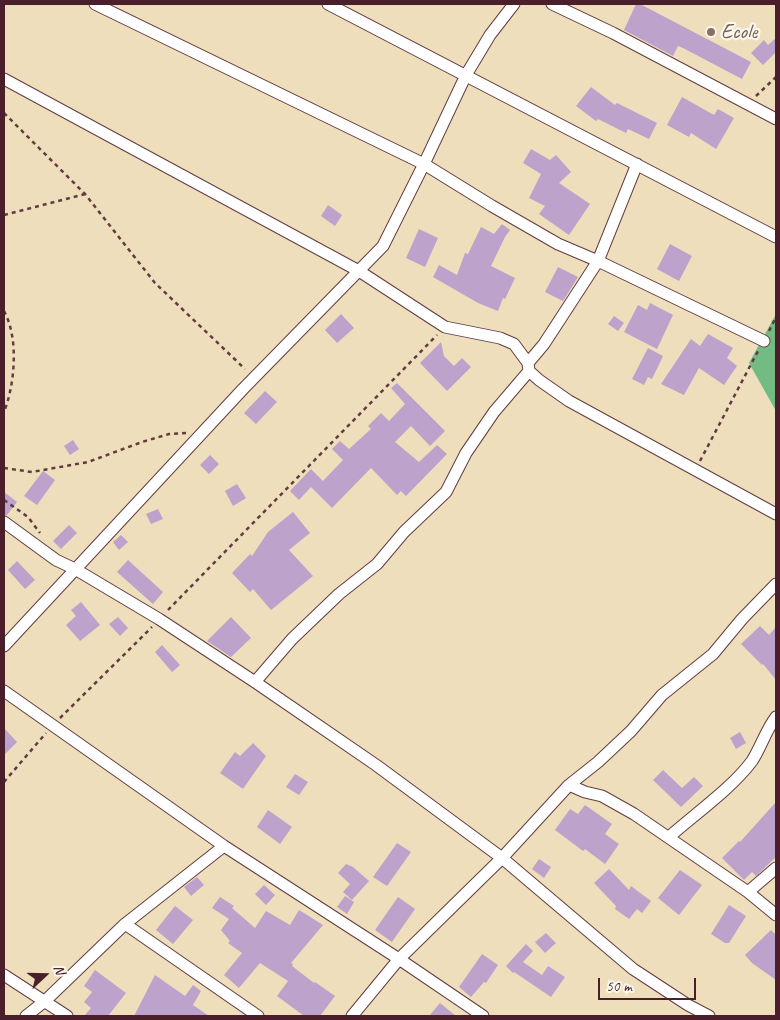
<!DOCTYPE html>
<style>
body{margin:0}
#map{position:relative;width:780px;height:1020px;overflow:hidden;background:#eedebc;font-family:Caveat,sans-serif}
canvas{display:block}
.frame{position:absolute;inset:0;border:5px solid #4a1f2b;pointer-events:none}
.north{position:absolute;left:20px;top:950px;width:50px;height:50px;-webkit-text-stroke:4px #fbf7ec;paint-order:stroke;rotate:69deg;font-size:14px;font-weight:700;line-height:20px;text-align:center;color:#4a1f2b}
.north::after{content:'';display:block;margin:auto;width:18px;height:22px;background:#4a1f2b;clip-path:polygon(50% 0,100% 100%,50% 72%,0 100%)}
.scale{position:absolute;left:598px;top:978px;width:98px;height:22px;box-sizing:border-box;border:2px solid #4a1f2b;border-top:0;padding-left:6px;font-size:15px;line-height:18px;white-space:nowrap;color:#4a1f2b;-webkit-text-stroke:4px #fbf7ec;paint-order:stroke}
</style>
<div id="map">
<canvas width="780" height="1020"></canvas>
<div class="frame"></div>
<div class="north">N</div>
<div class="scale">50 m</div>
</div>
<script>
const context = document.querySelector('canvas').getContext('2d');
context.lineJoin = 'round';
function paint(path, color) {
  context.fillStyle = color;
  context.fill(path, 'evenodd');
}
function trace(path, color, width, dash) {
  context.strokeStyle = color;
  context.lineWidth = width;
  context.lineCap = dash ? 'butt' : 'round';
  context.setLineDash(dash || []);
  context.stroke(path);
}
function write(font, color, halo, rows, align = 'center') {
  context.font = font + ' Caveat,sans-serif';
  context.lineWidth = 4.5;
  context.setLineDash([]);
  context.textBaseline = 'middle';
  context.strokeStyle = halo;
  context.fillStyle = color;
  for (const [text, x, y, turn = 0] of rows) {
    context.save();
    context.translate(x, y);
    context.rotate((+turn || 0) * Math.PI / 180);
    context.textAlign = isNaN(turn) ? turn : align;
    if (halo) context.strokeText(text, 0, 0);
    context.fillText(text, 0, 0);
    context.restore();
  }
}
const forest = new Path2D(`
 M776 314V411L749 363Z`);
const building = new Path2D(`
 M636 4H640L751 62 742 79 683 48 678 46 673 56 624 30Z
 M776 38V52L763 65 751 53 764 40 768 45Z
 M591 87 615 105 617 103 657 123 649 139 628 129 626 133 598 119 596 121 576 106Z
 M682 97 714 115 718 109 734 118 716 149 691 133 689 137 667 125Z
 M531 149 550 160 556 155 571 172 559 183 590 204 569 235 539 214 545 206 529 198 541 174 523 163Z
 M328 205 342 215 335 226 321 216Z
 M502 224 510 230 505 237 491 266 515 278 505 299 503 298 498 311 478 303 433 277 439 265 457 275 465 253 468 254 481 227 494 234Z
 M419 229 438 238 425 267 406 258Z
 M670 244 692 256 679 281 657 269Z
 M558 267 578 277 563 301 545 292Z
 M650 303 673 315 657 349 624 332 638 305 647 310Z
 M341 314 354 328 337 343 325 330Z
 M614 316 624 323 618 331 608 324Z
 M708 334 733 348 727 358 737 366 724 385 699 368 684 395 661 384 691 339 700 346Z
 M441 342 444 356 454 366 462 358 471 367 447 391 420 363Z
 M648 348 663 356 652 379 648 377 644 385 632 379Z
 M397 383 445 431 430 446 411 426 395 442 419 462 437 445 447 454 406 496 401 491 397 495 371 468 332 508 311 487 299 500 290 491 311 469 323 481 343 460 332 449 340 441 349 449 371 429 368 426 381 413 389 421 405 404 391 388Z
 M265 391 277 402 256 424 244 413Z
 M73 440 79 449 70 455 64 446Z
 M210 455 219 464 209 474 200 465Z
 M43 471 55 480 37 505 24 496Z
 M237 484 246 498 233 506 225 491Z
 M4 492 17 502 7 515H4Z
 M158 509 163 519 151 524 146 514Z
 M293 512 310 533 289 550 313 576 271 610 253 589 250 592 232 573 250 554 252 556 268 532Z
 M69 525 77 533 61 549 53 541Z
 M121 535 128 542 119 550 113 542Z
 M128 560 163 592 153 604 117 572Z
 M17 561 35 580 25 589 8 570Z
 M81 602 100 625 80 641 66 625 76 616 71 610Z
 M118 617 128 628 120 636 109 624Z
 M231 617 251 638 231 657 207 641Z
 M760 626 769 635 776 627V680L763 664 762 665 741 644Z
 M162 645 180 665 172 672 155 652Z
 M4 728 17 742 4 755Z
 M740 732 746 743 736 749 730 738Z
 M253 743 266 756 243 789 220 773 235 752 240 756Z
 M663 770 682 788 694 777 703 786 681 807 653 780Z
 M295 774 308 782 299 795 286 787Z
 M776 802V857L756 876 752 872 744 880 722 858 739 841 740 842Z
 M585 805 612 824 605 834 619 844 605 864 585 849 583 851 555 830 570 809 578 814Z
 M268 810 292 827 280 844 257 827Z
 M397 843 411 852 387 886 373 877Z
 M539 859 551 867 544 878 532 869Z
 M346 864 353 867 369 881 352 900 343 892 350 884 338 873Z
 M609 869 629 890 631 886 651 901 642 913 637 909 629 919 615 909 616 906 594 883Z
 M680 870 702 885 679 915 658 898Z
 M197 877 204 885 191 896 184 887Z
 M264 885 275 895 266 905 255 894Z
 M345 896 354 902 347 914 337 907Z
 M220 897 234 906 232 908 255 928 266 911 290 925 299 910 323 925 291 963 293 964 292 966 314 983 315 982 335 996 320 1016H304L277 996 288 981 260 963 239 988 224 975 242 953 228 943 230 941 221 930 229 919 212 908Z
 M398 897 415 909 392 942 375 930Z
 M729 905 746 916 729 943H725L711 934Z
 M175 906 193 920 173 944 156 930Z
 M771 930 776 935V980L752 963 745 955Z
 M546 933 556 943 545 953 535 942Z
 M526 944 533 951 523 962 542 975 548 966 565 977 551 997 514 972 513 973 506 966Z
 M482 954 498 965 486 983 484 982 471 997 459 987Z
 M95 970 126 993 108 1016H84L91 1008 84 1002 92 992 84 986Z
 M155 975 185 996 193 985 201 991 193 1005 209 1016H134Z
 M440 1003 456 1016H429Z`);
const path = new Path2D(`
 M756 96 776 77
 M4 113 85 194 155 283 245 369
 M4 215 85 194
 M4 311C19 338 15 384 4 412
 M769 331 776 317
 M700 461 758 351
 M4 468 32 472 88 462 142 442 169 434 186 433
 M4 500 28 517 40 533
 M168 610 437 335
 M60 718 152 627
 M4 782 46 733`);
const minor = new Path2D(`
 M95 4 424 164 492 206 558 244 598 261 764 341
 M328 4 776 237
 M552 4 613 33 776 119
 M4 79 359 271 445 327 500 338 514 344 528 363 529 371 539 380 569 401 776 514
 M528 363 544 344 598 261 637 164
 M4 522 56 560 75 569 159 619 255 682 376 765 502 858 633 969 688 1005 709 1016
 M4 646 243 389 383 246 424 164 466 75 490 35 514 4
 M255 682 292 639 339 594 377 564 404 532 446 492 466 453 494 412 529 371
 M4 691 224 846 399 959 483 1016
 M569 785 585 792 602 796 634 814 748 892 776 915
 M669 837C695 814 732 788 752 761 761 747 766 730 776 717
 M748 892 776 868
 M125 924 258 1016
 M4 975 67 1016
 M26 1016 45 1001 125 924 224 846
 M352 1016 399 959 502 858 569 785 598 762 631 731 662 695 713 654 742 619 776 584`);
const markers = [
 [711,32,5,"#8d6e63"]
];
const educationNames = [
 ["Ecole",721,32]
];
paint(forest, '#72bc84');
paint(building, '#bda2cb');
trace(minor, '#633c41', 13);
trace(path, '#633c41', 2.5, [4, 4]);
trace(minor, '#fff', 11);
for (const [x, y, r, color] of markers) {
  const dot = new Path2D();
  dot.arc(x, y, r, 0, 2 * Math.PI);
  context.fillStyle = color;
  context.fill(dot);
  trace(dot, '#fbf7ec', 2);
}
write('21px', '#785e54', '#fbf7ec', educationNames, 'left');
</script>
